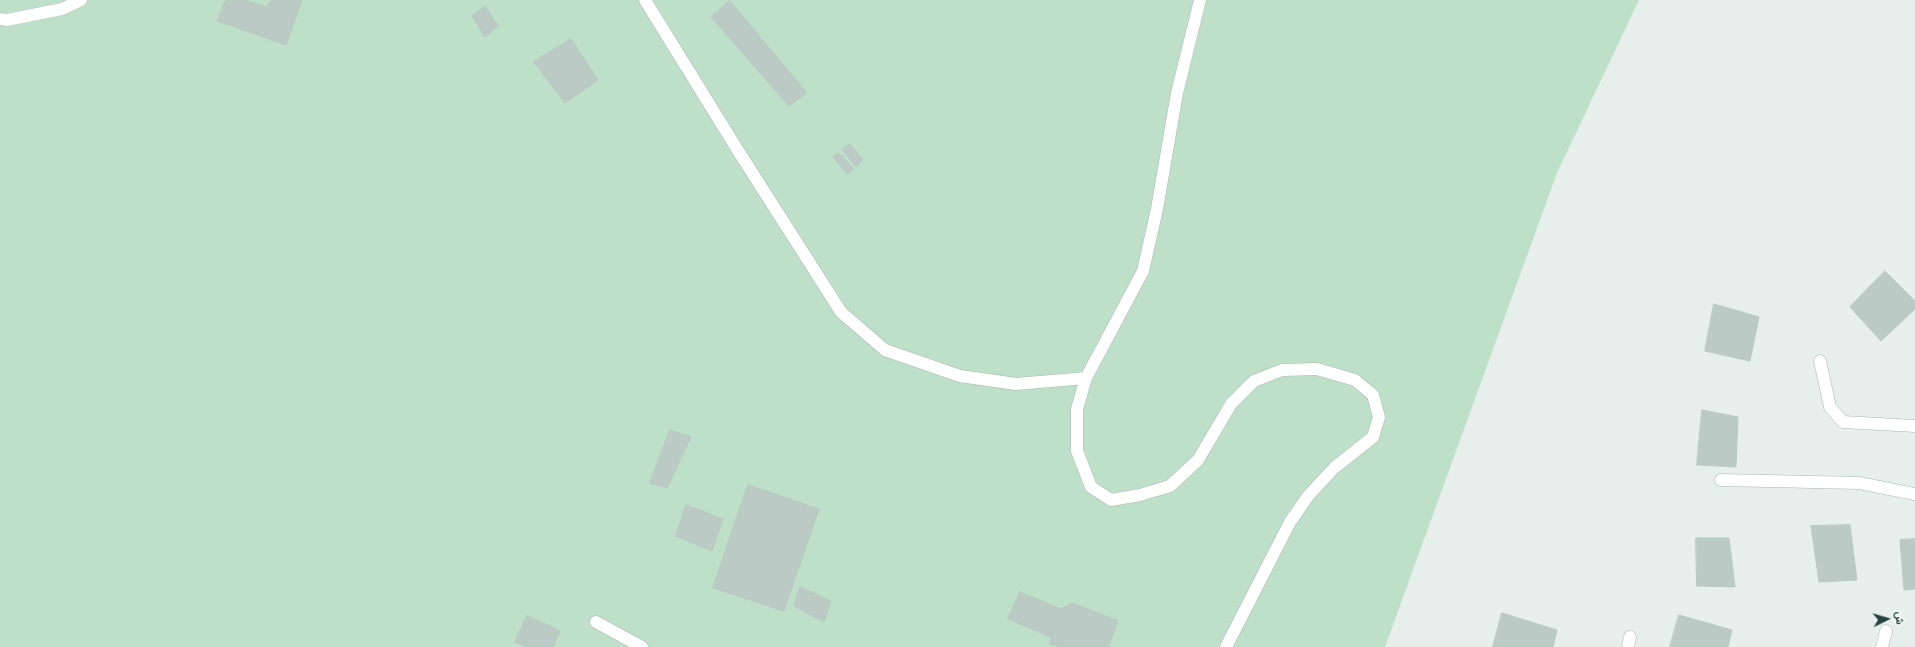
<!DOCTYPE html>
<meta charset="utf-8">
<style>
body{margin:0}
#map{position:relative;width:1915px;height:647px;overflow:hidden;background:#e6efeb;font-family:Overpass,Vazirmatn,sans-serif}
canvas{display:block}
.north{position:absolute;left:1867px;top:599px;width:40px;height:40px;-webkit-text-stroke:3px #f7fbf9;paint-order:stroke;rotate:85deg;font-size:11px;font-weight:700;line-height:16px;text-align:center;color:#24423a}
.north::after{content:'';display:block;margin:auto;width:14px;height:18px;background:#24423a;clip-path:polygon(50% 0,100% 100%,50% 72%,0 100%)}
</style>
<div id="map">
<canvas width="1915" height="647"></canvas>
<div class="north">ش</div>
</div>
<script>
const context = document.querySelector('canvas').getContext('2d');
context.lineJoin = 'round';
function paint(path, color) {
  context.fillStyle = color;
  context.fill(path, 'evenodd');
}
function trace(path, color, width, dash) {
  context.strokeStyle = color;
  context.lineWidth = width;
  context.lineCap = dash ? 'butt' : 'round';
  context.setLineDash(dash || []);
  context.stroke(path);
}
const green = new Path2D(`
 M0 0H1639L1557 173 1385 647H0Z`);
const building = new Path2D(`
 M226 0H245L267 7 271 0H302L286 45 217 21Z
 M730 1 807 93 789 106 711 17Z
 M485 6 498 26 485 37 472 16Z
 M571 39 598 80 565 103 534 62Z
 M850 144 863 160 856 167 842 149Z
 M839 153 854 169 847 174 833 157Z
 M1885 271 1915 301V309L1881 341 1850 307Z
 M1714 304 1759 317 1750 361 1705 351Z
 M1702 410 1738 417 1736 467 1697 465Z
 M670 430 691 437 667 488 650 483Z
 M748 485 819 509 784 611 713 588Z
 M686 505 723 519 712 551 676 536Z
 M1850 525 1857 580 1819 582 1811 526Z
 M1696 538H1729L1735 587 1697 586Z
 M1915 539V589L1904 590 1900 540Z
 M800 587 831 601 824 622 794 606Z
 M1020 592 1061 609 1073 603 1118 621 1108 647H1059L1050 644 1051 637 1008 619Z
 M1502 613 1557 630 1553 647H1493Z
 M1679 615 1732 630 1728 647H1670Z
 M527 616 560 631 553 647H526L515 642Z`);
const minor = new Path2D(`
 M645 0 737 149 841 312 885 350 960 376 1016 384 1086 378
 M1200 0 1177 93 1157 209 1143 271 1086 378 1077 409V451L1091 487 1111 500 1140 495 1170 486 1198 460 1231 404 1254 381 1282 370 1317 369 1355 380 1373 395 1379 417 1373 437 1334 468 1308 496 1290 522 1226 647
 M0 19 7 20 62 9 81 0
 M1820 361 1830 407 1843 422 1915 426
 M1721 480 1859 483 1915 494
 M596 622 642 647
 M1628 647 1630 637
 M1882 647 1886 631`);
paint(green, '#bfe0c8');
paint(building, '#bbcac4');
trace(building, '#b8c9c2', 1);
trace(minor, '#a8b8b2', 13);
trace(minor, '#fff', 12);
</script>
